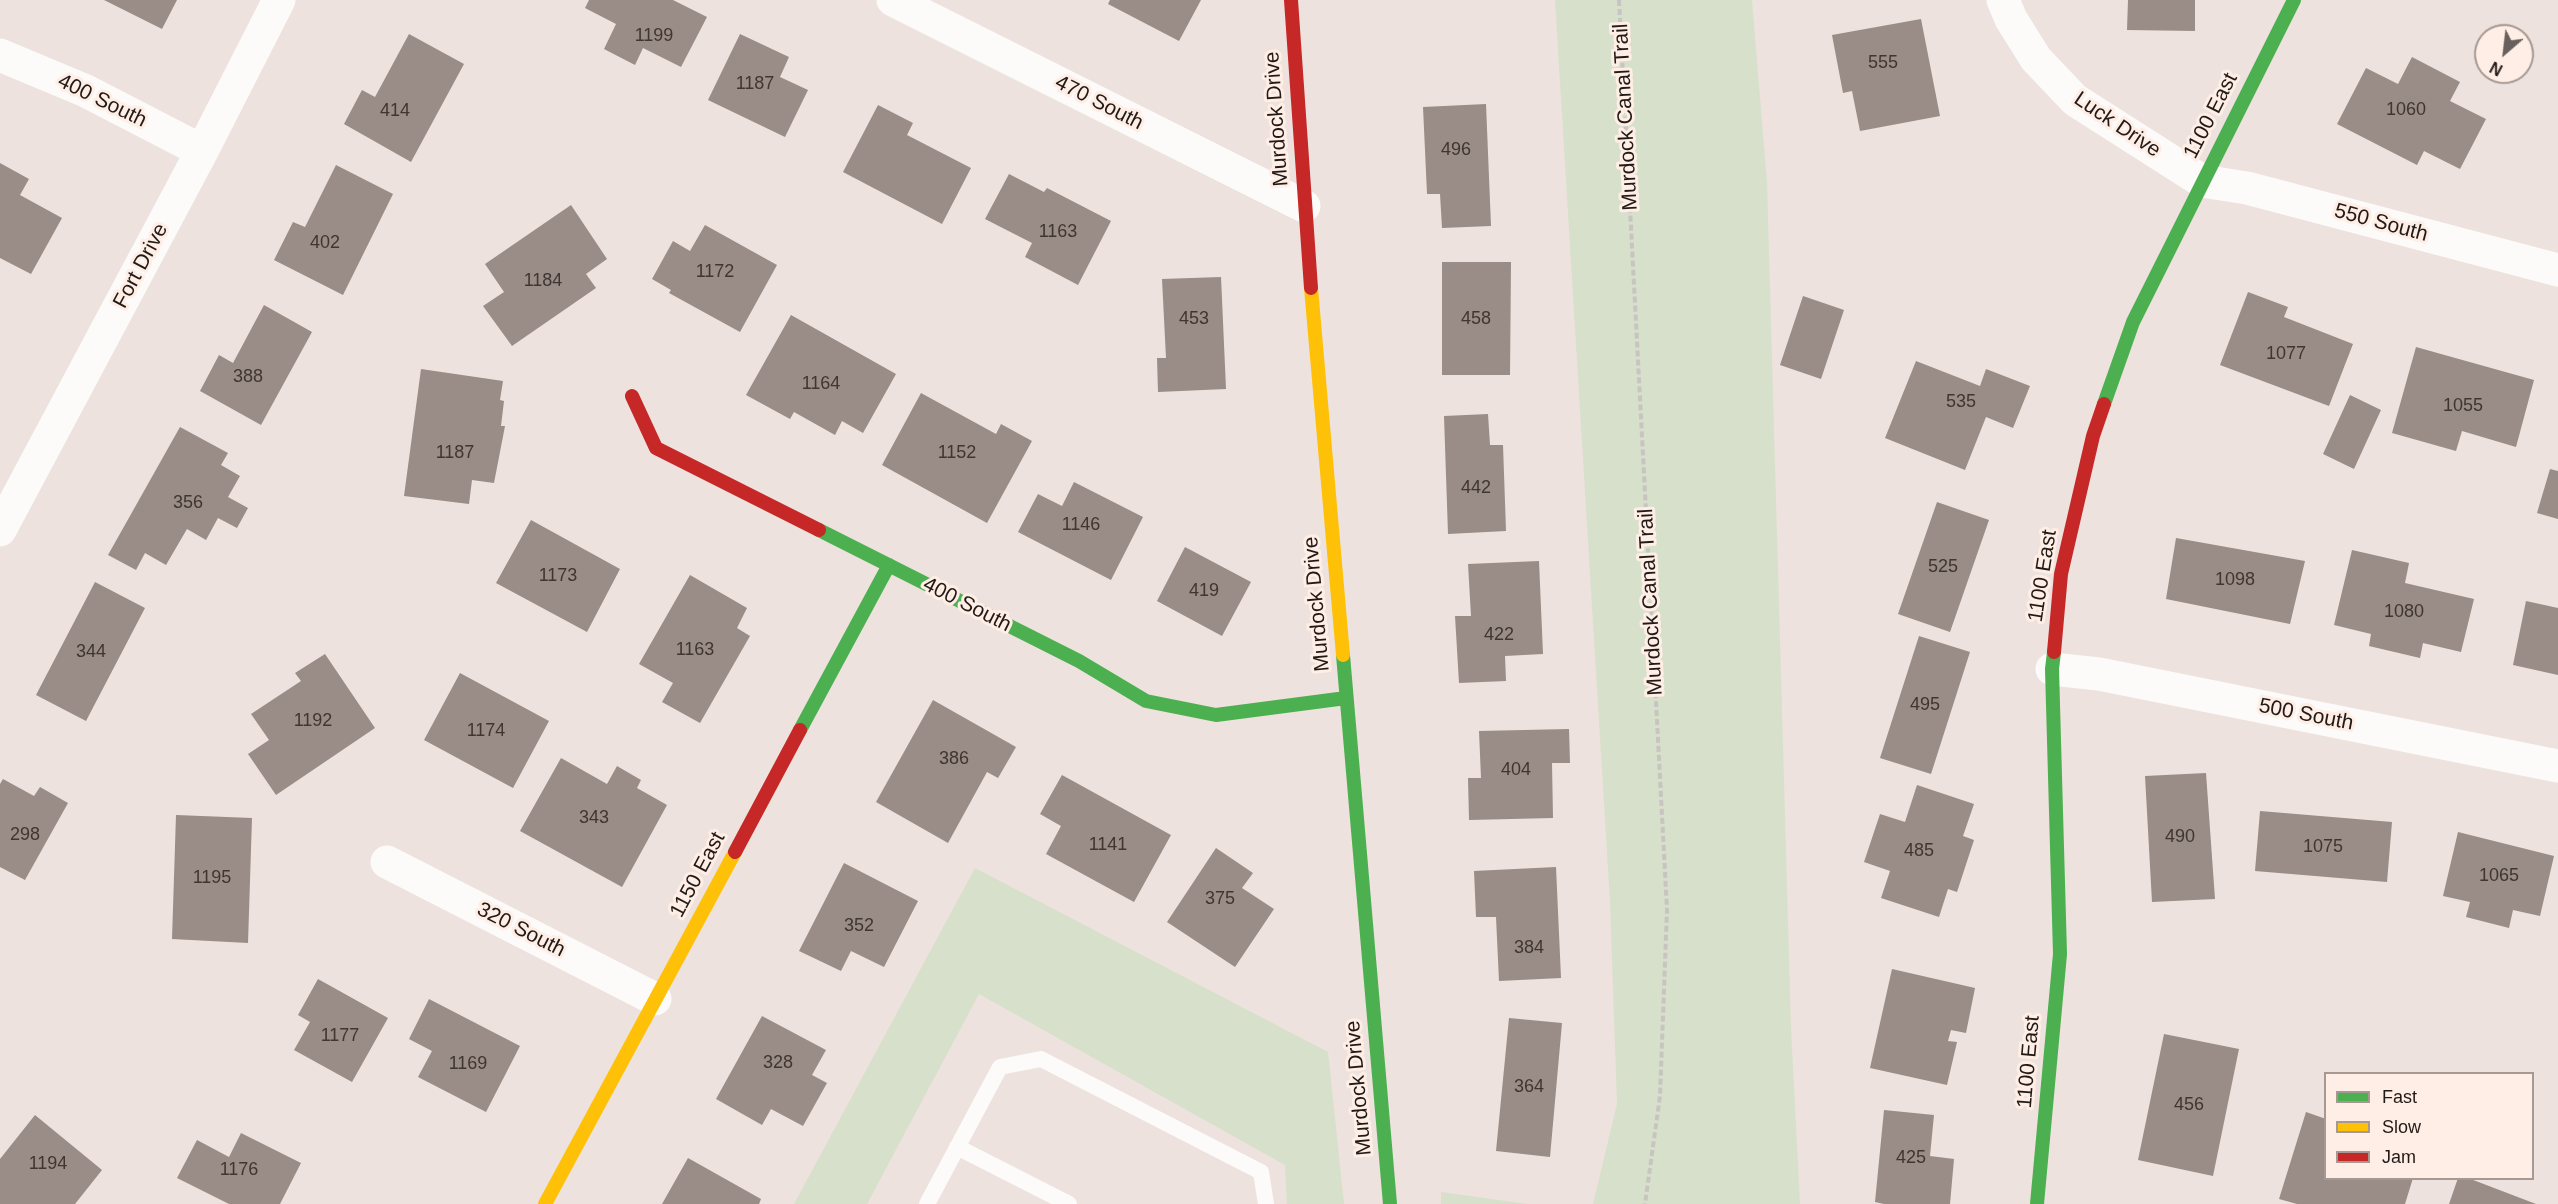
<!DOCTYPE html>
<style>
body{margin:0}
#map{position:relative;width:2558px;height:1204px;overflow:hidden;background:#ede2dd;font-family:Arial,sans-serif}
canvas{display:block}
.legend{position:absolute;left:2324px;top:1072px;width:210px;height:108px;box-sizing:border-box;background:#ffeee6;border:2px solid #a69993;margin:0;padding:8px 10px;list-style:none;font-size:18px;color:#211a16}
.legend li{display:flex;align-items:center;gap:12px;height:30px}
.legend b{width:30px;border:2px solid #a69993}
.north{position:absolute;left:2474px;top:24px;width:60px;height:60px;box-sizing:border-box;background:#ffeee6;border:2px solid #a69993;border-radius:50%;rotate:208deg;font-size:16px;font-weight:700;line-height:24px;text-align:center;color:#211a16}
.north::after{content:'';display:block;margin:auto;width:21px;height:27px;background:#68605c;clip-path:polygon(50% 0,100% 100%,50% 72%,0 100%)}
</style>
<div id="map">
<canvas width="2558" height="1204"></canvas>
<ul class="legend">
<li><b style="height:8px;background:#4caf50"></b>Fast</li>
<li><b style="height:8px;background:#ffc107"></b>Slow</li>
<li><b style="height:8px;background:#c62828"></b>Jam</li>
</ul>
<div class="north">N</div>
</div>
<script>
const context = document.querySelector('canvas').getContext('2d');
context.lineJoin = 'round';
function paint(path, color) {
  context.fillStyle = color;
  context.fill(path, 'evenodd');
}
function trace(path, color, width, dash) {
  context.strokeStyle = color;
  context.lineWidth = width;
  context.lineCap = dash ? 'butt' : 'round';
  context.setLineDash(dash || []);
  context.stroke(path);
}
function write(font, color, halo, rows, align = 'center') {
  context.font = font + ' Arial,sans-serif';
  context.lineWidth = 6;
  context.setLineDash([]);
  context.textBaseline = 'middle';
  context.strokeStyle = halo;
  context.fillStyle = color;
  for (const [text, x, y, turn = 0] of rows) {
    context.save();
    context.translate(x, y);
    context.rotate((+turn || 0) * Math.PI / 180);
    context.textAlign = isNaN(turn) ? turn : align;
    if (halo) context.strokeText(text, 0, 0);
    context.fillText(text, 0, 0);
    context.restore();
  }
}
const green = new Path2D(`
 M1555 0H1752L1767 183 1791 1029 1800 1204H1593L1617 1104 1610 901Z
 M975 868 1328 1052 1344 1204H1287L1285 1165 979 994 867 1204H794Z
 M1441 1192 1528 1204H1441Z`);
const building = new Path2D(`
 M104 0H177L162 29Z
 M589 0H673L707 17 681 67 643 48 635 65 604 49 616 24 585 8Z
 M1110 0H1201L1179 41 1108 4Z
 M2128 0H2195V31L2127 30Z
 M1921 19 1940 116 1860 131 1852 91 1843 93 1832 35Z
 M409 34 464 64 411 162 344 124 362 90 375 97Z
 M740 34 789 57 780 77 808 90 785 137 708 100Z
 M2412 57 2460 82 2450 101 2486 119 2460 169 2424 151 2417 165 2337 124 2366 68 2398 84Z
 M1486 104 1491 226 1442 228 1440 194H1427L1423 107Z
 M878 105 913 123 907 135 971 168 942 224 843 172Z
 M0 163 29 179 20 195 62 218 31 274 0 258Z
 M336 165 393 194 343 295 274 260 293 222 305 227Z
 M1009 174 1044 192 1047 188 1111 221 1078 285 1025 257 1032 243 985 219Z
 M571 205 607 259 586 274 596 288 512 346 483 306 504 292 485 264Z
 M705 225 777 265 740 332 669 293 671 290 652 279 673 241 690 251Z
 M1442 262H1511L1510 375H1442Z
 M1221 277 1226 389 1158 392 1157 358H1166L1162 279Z
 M2248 292 2288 307 2284 317 2353 344 2329 406 2220 365Z
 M1803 296 1844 310 1821 379 1780 365Z
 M264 305 312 332 261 425 200 391 219 355 233 363Z
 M791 315 896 374 863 433 842 421 835 435 794 412 790 419 746 395Z
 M2416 347 2534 380 2516 447 2462 431 2456 451 2392 433Z
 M1916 361 1980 386 1986 369 2030 386 2013 428 1986 417 1965 470 1885 438Z
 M421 369 503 381 500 400 504 401 501 426H505L494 483 472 480 469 504 404 496Z
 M921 393 996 434 1001 424 1032 441 987 523 882 465Z
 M2350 395 2381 410 2354 469 2323 454Z
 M1488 414 1490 445H1503L1506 531 1448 534 1444 416Z
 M180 427 228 453 221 465 240 476 228 497 248 508 237 528 218 518 206 540 187 529 166 565 145 553 136 570 108 555Z
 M2550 469 2558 471V519L2537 513Z
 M1074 482 1143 517 1111 580 1018 532 1038 494 1062 506Z
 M1937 502 1989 520 1950 632 1898 614Z
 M531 520 620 569 587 632 496 583Z
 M2176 538 2305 561 2290 624 2166 599Z
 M1185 547 1251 582 1222 636 1157 601Z
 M2352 550 2409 563 2405 583 2474 599 2461 652 2423 643 2420 658 2369 646 2371 634 2334 625Z
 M1539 561 1543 654 1505 656 1506 681 1459 683 1455 616H1471L1468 564Z
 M690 575 747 608 737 628 750 636 700 723 662 702 673 683 639 664Z
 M95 582 145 608 86 721 36 695Z
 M2526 601 2558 608V675L2513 665Z
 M1919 636 1970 652 1931 774 1880 758Z
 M325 654 375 728 276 795 248 754 269 740 251 714 301 681 295 673Z
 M460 673 549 721 513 788 424 740Z
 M933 700 1016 747 998 778 987 772 948 843 876 802Z
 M1569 729 1570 763H1552L1553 818 1469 820 1468 778H1481L1479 731Z
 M561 758 607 784 617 766 641 780 637 788 667 805 622 887 520 831Z
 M2206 773 2215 899 2152 902 2145 776Z
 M1062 775 1171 835 1134 902 1046 854 1061 826 1040 814Z
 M3 779 34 796 40 787 68 803 25 880 0 867V784Z
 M1917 785 1974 804 1963 836 1974 840 1957 892 1948 889 1939 917 1881 898 1890 871 1864 862 1880 814 1905 822Z
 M2260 811 2392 822 2387 882 2255 871Z
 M176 815 252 818 248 943 172 939Z
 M2458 832 2554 856 2540 916 2513 910 2509 928 2466 917 2470 902 2443 896Z
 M1216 848 1253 873 1242 888 1274 909 1235 967 1167 922Z
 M844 863 918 901 884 967 851 951 841 971 799 951Z
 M1556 867 1561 978 1499 981 1496 917H1476L1474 871Z
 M1892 969 1975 988 1966 1033 1951 1030 1948 1041 1957 1042 1947 1085 1870 1068Z
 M318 979 388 1018 352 1082 294 1050 310 1022 298 1015Z
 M429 999 520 1046 486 1112 418 1077 432 1051 409 1039Z
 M762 1016 826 1050 812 1075 827 1083 803 1126 771 1109 762 1125 716 1099Z
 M1509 1018 1562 1023 1550 1157 1496 1151Z
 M2164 1034 2239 1049 2213 1176 2138 1160Z
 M1884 1110 1934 1115 1930 1156 1954 1159 1950 1204H1884L1875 1202Z
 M2306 1112 2326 1119V1178H2413L2405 1204H2297L2279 1199Z
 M35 1115 102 1170 75 1204H0V1159Z
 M241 1133 301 1163 280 1204H229L177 1178 197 1140 229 1157Z
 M688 1158 761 1199 759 1204H662Z
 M2458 1178H2468L2536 1204H2449Z`);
const path = new Path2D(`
 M1619 0 1667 910 1660 1096 1645 1204`);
const lane = new Path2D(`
 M957 1147 1069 1204
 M927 1204 1000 1067 1041 1059 1261 1172 1266 1204`);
const street = new Path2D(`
 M893 0 1304 206
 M2003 0 2011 19 2036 59 2075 100 2202 181 2247 188 2558 270
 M0 55 86 91 202 151
 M0 530 202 151 279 0
 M2052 669 2099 674 2558 766
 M387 862 655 999`);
const fast = new Path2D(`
 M2104 404 2133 322 2294 0
 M819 530 1079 661 1146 701 1216 715 1346 698
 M1343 655 1390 1204
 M800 730 889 565
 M2037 1204 2060 954 2052 669 2054 652`);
const slow = new Path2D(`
 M1311 288 1343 655
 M545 1204 735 852`);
const jam = new Path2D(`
 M1291 0 1311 288
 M632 396 656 448 819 530
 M2054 652 2061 574 2093 436 2104 404
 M735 852 800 730`);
const numberNames = [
 ["1199",654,36],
 ["555",1883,63],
 ["1187",755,84],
 ["1060",2406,110],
 ["414",395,111],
 ["496",1456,150],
 ["1163",1058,232],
 ["402",325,243],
 ["1172",715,272],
 ["1184",543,281],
 ["453",1194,319],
 ["458",1476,319],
 ["1077",2286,354],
 ["388",248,377],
 ["1164",821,384],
 ["535",1961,402],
 ["1055",2463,406],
 ["1187",455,453],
 ["1152",957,453],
 ["442",1476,488],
 ["356",188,503],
 ["1146",1081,525],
 ["525",1943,567],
 ["1173",558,576],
 ["1098",2235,580],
 ["419",1204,591],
 ["1080",2404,612],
 ["422",1499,635],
 ["1163",695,650],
 ["344",91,652],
 ["495",1925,705],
 ["1192",313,721],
 ["1174",486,731],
 ["386",954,759],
 ["404",1516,770],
 ["343",594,818],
 ["298",25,835],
 ["490",2180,837],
 ["1141",1108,845],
 ["1075",2323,847],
 ["485",1919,851],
 ["1065",2499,876],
 ["1195",212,878],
 ["375",1220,899],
 ["352",859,926],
 ["384",1529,948],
 ["1177",340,1036],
 ["328",778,1063],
 ["1169",468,1064],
 ["364",1529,1087],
 ["456",2189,1105],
 ["425",1911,1158],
 ["1194",48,1164],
 ["1176",239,1170]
];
const streetNames = [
 ["400 South",102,101,26],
 ["470 South",1099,103,27],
 ["1100 East",2211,116,-63],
 ["Murdock Canal Trail",1626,117,-93],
 ["Murdock Drive",1277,119,-94],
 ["Luck Drive",2117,125,34],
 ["550 South",2381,223,15],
 ["Fort Drive",141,266,-62],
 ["1100 East",2043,576,-81],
 ["Murdock Canal Trail",1651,602,-93],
 ["Murdock Drive",1317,604,-95],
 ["400 South",967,605,27],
 ["500 South",2306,715,11],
 ["1150 East",698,875,-62],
 ["320 South",521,930,27],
 ["1100 East",2029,1062,-85],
 ["Murdock Drive",1359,1088,-95]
];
paint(green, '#d7e0ca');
paint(building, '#9a8c86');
trace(path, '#c7c4c2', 4, [6, 3]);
trace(lane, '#fcfbfa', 16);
trace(street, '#fcfbfa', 33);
trace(fast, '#4caf50', 14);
trace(slow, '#ffc107', 14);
trace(jam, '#c62828', 14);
write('18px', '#3f3632', null, numberNames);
write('21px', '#211a16', '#ffeee6', streetNames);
</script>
